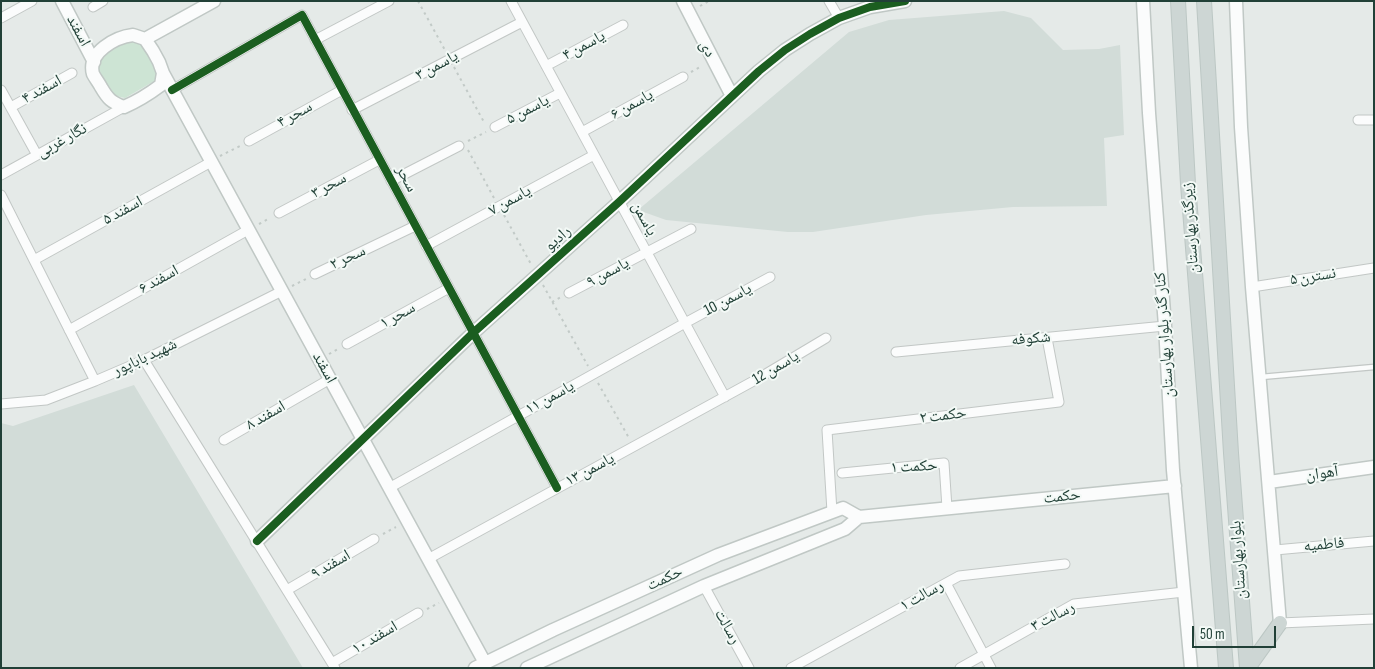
<!DOCTYPE html>
<meta charset="utf-8">
<style>
body{margin:0}
#map{position:relative;width:1375px;height:669px;overflow:hidden;background:#e5eae8;font-family:"Sofia Sans Condensed",sans-serif}
canvas{display:block}
.frame{position:absolute;inset:0;border:2px solid #214037;pointer-events:none}
.scale{position:absolute;left:1192px;top:626px;width:84px;height:22px;box-sizing:border-box;border:2px solid #214037;border-top:0;padding-left:6px;font-size:15px;line-height:18px;white-space:nowrap;color:#214037;-webkit-text-stroke:4px #f3f9f6;paint-order:stroke}
</style>
<div id="map">
<canvas width="1375" height="669"></canvas>
<div class="frame"></div>
<div class="scale">50 m</div>
</div>
<script>
const context = document.querySelector('canvas').getContext('2d');
context.lineJoin = 'round';
function paint(path, color) {
  context.fillStyle = color;
  context.fill(path, 'evenodd');
}
function trace(path, color, width, dash) {
  context.strokeStyle = color;
  context.lineWidth = width;
  context.lineCap = dash ? 'butt' : 'round';
  context.setLineDash(dash || []);
  context.stroke(path);
}
function write(font, color, halo, rows, align = 'center') {
  context.font = font + ' "Sofia Sans Condensed","Noto Naskh Arabic",sans-serif';
  context.lineWidth = 4;
  context.setLineDash([]);
  context.textBaseline = 'middle';
  context.strokeStyle = halo;
  context.fillStyle = color;
  for (const [text, x, y, turn = 0] of rows) {
    context.save();
    context.translate(x, y);
    context.rotate((+turn || 0) * Math.PI / 180);
    context.textAlign = isNaN(turn) ? turn : align;
    if (halo) context.strokeText(text, 0, 0);
    context.fillText(text, 0, 0);
    context.restore();
  }
}
const built = new Path2D(`
 M1004 11 1031 18 1063 50 1099 49 1120 45 1124 135 1104 138 1107 206 1013 207 926 215 813 232H788L666 220 638 210 849 32 889 20Z
 M134 385 303 668H1V423L13 426Z`);
const green = new Path2D(`
 M126 40 140 41 158 68 156 80 125 98 112 95 96 69 99 56Z`);
const path = new Path2D(`
 M418 1 446 52
 M700 6 709 1
 M454 67 485 124
 M691 72 702 66
 M468 141 486 132
 M468 150 494 198
 M220 156 240 146
 M504 215 532 266
 M259 224 270 218
 M543 285 588 366
 M292 286 306 279
 M552 302 561 297
 M329 354 338 349
 M598 383 629 438
 M383 534 396 527
 M427 609 439 603`);
const lane = new Path2D(`
 M1261 377 1374 367`);
const street = new Path2D(`
 M511 1 725 397
 M829 1 839 18
 M93 7 103 1
 M1 18 32 1
 M315 40 389 1
 M546 66 623 25
 M1 90 37 155
 M172 90 302 15 557 488
 M11 107 72 73
 M352 110 522 22
 M1358 120H1374
 M495 127 560 93
 M582 132 683 77
 M249 141 342 90
 M1 175 124 107
 M391 181 459 146
 M1 195 95 381
 M279 213 379 160
 M426 246 594 155
 M34 260 211 162
 M315 274 415 226
 M1252 287 1374 268
 M569 293 691 229
 M69 330 248 230
 M347 344 449 288
 M896 352 1165 326
 M144 360 335 668
 M1 404 46 400 95 381 144 360 282 291
 M224 440 330 379
 M842 473 944 463 947 508
 M389 488 685 323 770 277
 M832 512 827 430 1059 402 1047 338
 M1275 550 1374 541
 M428 559 759 378 826 338
 M946 583 991 668
 M704 586 749 668
 M287 590 374 539
 M1280 623 1374 619
 M332 663 418 613
 M791 668 959 576 1065 564
 M960 668 1074 604 1184 592`);
const secondary = new Path2D(`
 M62 1 94 62
 M683 1 732 96
 M1143 1 1149 113 1165 326 1173 470 1191 668
 M1236 1 1241 127 1252 287 1280 623
 M133 35 145 39 153 51 159 62 163 73 161 85C149 94 138 101 124 107 111 102 108 99 101 87 99 83 95 78 93 74 87 52 116 37 133 35Z
 M145 39 214 1
 M163 73 485 663
 M1269 482 1374 467
 M257 541 473 333 619 202 759 71 785 50 810 34 839 18 870 7 905 1
 M475 668 553 630 718 555 843 508 859 517
 M527 668 704 586 845 529 859 517 1175 486`);
const primary = new Path2D(`
 M1178 1 1188 184 1226 668
 M1204 1 1231 453 1247 668
 M1248 668 1280 623`);
const cycleway = new Path2D(`
 M172 90 302 15 557 488
 M257 541 473 333 619 202 759 71 785 50 810 34 839 18 870 7 905 1`);
const streetNames = [
 ["اسفند",78,31,62],
 ["یاسمن ۴",584,46,-28],
 ["دی",707,49,62],
 ["یاسمن ۳",437,66,-28],
 ["اسفند ۴",42,90,-29],
 ["یاسمن ۶",632,105,-29],
 ["یاسمن ۵",528,110,-27],
 ["سحر ۴",295,115,-29],
 ["نگار غربی",62,141,-29],
 ["سحر",406,179,62],
 ["سحر ۳",329,186,-28],
 ["یاسمن ۷",510,201,-29],
 ["اسفند ۵",123,211,-29],
 ["یاسمن",644,219,61],
 ["زیرگذر بهارستان",1191,228,-94],
 ["رادیو",558,239,-42],
 ["سحر ۲",348,258,-25],
 ["یاسمن ۹",608,273,-28],
 ["نسترن ۵",1313,277,-9],
 ["اسفند ۶",159,280,-29],
 ["یاسمن 10",728,300,-28],
 ["سحر ۱",398,316,-29],
 ["کنار گذر بلوار بهارستان",1165,335,-94],
 ["شکوفه",1031,339,-5],
 ["شهید باباپور",145,358,-25],
 ["اسفند",324,368,61],
 ["یاسمن 12",776,368,-31],
 ["یاسمن ۱۱",550,398,-29],
 ["اسفند ۸",266,416,-30],
 ["حکمت ۲",943,416,-7],
 ["حکمت ۱",914,467,-3],
 ["یاسمن ۱۳",590,470,-28],
 ["آهوان",1322,474,-8],
 ["حکمت",1062,497,-6],
 ["فاطمیه",1324,545,-5],
 ["بلوار بهارستان",1239,560,-94],
 ["اسفند ۹",331,565,-30],
 ["حکمت",665,579,-25],
 ["رسالت ۱",922,596,-29],
 ["رسالت ۳",1053,617,-27],
 ["رسالت",727,627,61],
 ["اسفند ۱۰",375,638,-30]
];
paint(built, '#d2dcd8');
paint(green, '#cde4d4');
trace(lane, '#c2c7c5', 7);
trace(street, '#c2c7c5', 11);
trace(secondary, '#c0c8c5', 15);
trace(primary, '#bcc7c4', 16);
trace(path, '#c2cac7', 2, [2.5, 4]);
trace(lane, '#fbfcfc', 4.5);
trace(street, '#fbfcfc', 9);
trace(secondary, '#fbfcfc', 12);
trace(primary, '#cdd6d4', 14);
trace(cycleway, '#1b5e20', 8);
write('16px', '#214037', '#f3f9f6', streetNames);
</script>
